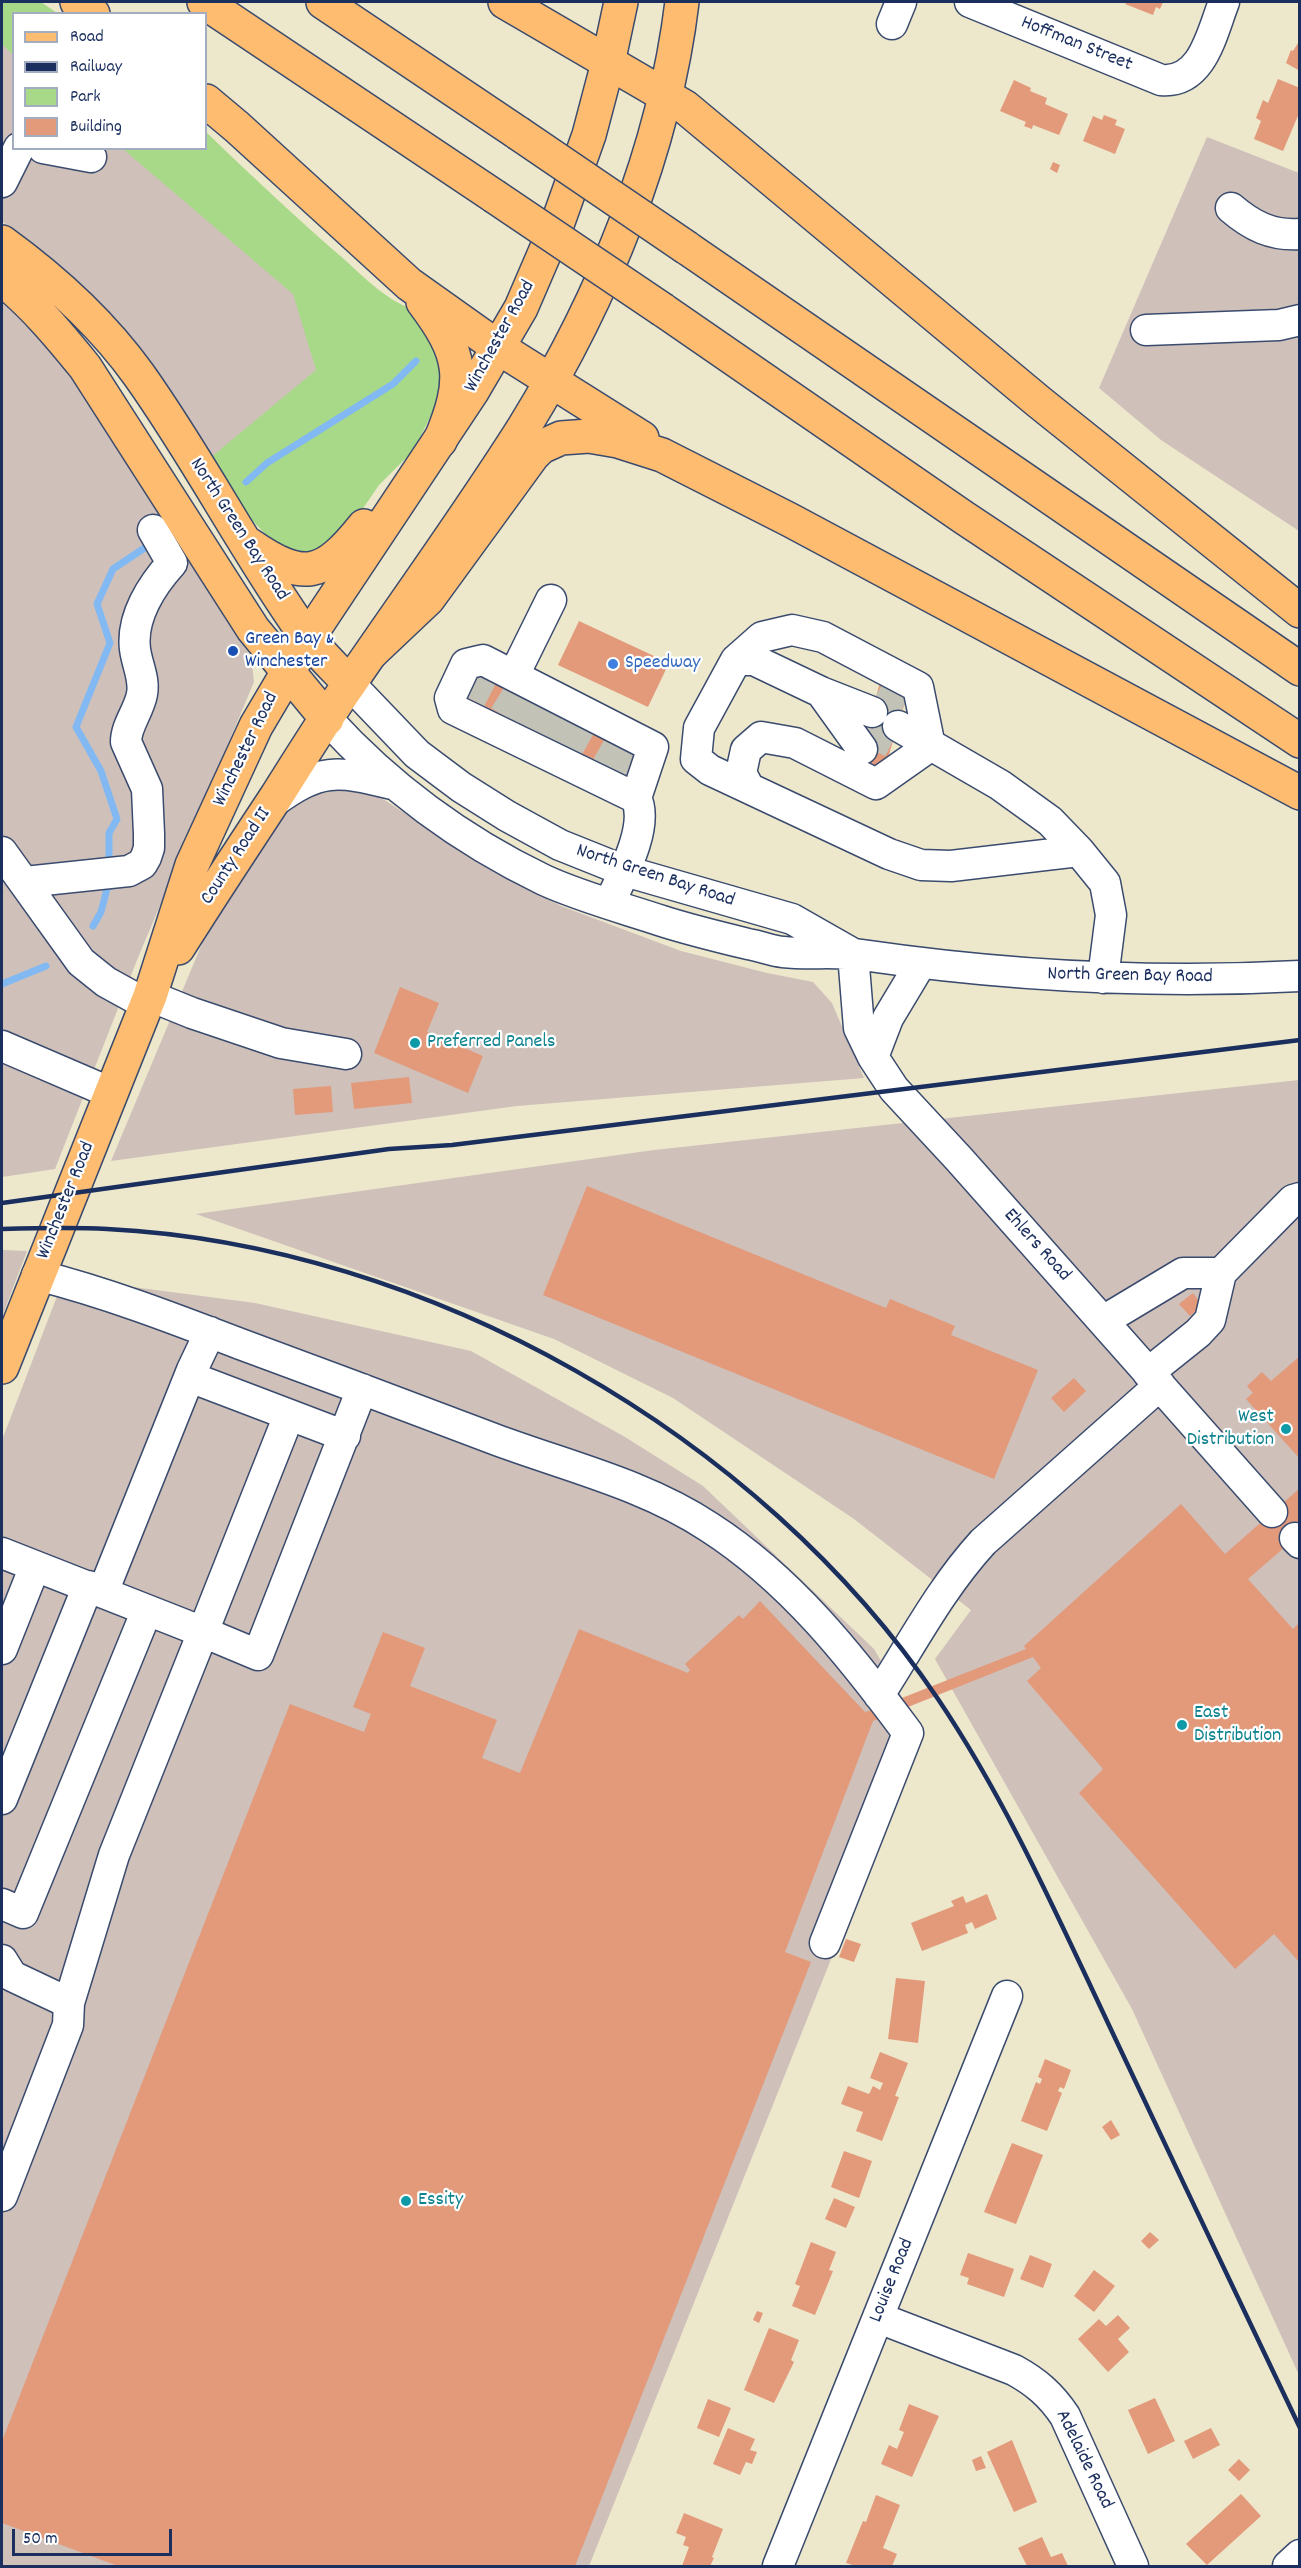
<!DOCTYPE html>
<style>
body{margin:0}
#map{position:relative;width:1301px;height:2568px;overflow:hidden;background:#ede7cc;font-family:Dekko,sans-serif}
canvas{display:block}
.frame{position:absolute;inset:0;border:3px solid #1b2f5e;pointer-events:none}
.legend{position:absolute;left:12px;top:12px;width:195px;height:138px;box-sizing:border-box;background:#fff;border:2px solid #a4acbf;margin:0;padding:8px 10px;list-style:none;font-size:18px;color:#1b2f5e}
.legend li{display:flex;align-items:center;gap:12px;height:30px}
.legend b{width:30px;border:2px solid #a4acbf}
.scale{position:absolute;left:12px;top:2529px;width:160px;height:27px;box-sizing:border-box;border:3px solid #1b2f5e;border-top:0;padding-left:8px;font-size:18px;line-height:21px;white-space:nowrap;color:#1b2f5e;-webkit-text-stroke:4px #fff;paint-order:stroke}
</style>
<div id="map">
<canvas width="1301" height="2568"></canvas>
<div class="frame"></div>
<ul class="legend">
<li><b style="height:8px;background:#febc70"></b>Road</li>
<li><b style="height:8px;background:#1b2f5e"></b>Railway</li>
<li><b style="height:16px;background:#a8d988"></b>Park</li>
<li><b style="height:16px;background:#e29a7a"></b>Building</li>
</ul>
<div class="scale">50 m</div>
</div>
<script>
const context = document.querySelector('canvas').getContext('2d');
context.lineJoin = 'round';
function paint(path, color) {
  context.fillStyle = color;
  context.fill(path, 'evenodd');
}
function trace(path, color, width, dash) {
  context.strokeStyle = color;
  context.lineWidth = width;
  context.lineCap = dash ? 'butt' : 'round';
  context.setLineDash(dash || []);
  context.stroke(path);
}
function write(font, color, halo, rows, align = 'center') {
  context.font = font + ' Dekko,sans-serif';
  context.lineWidth = 4.5;
  context.setLineDash([]);
  context.textBaseline = 'middle';
  context.strokeStyle = halo;
  context.fillStyle = color;
  for (const [text, x, y, turn = 0] of rows) {
    context.save();
    context.translate(x, y);
    context.rotate((+turn || 0) * Math.PI / 180);
    context.textAlign = isNaN(turn) ? turn : align;
    if (halo) context.strokeText(text, 0, 0);
    context.fillText(text, 0, 0);
    context.restore();
  }
}
const industrial = new Path2D(`
 M2 41 13 51 14 148 131 149 378 343 226 478 179 403 120 324 66 273 10 226 2 222Z
 M1207 137 1299 173V531L1161 440 1099 388Z
 M2 299 33 329 73 376 247 648 252 664 254 682 137 960 55 1169 2 1177Z
 M348 788 372 792 500 874 561 906 681 951 767 973 813 982 832 1003 864 1078 517 1106 111 1161 204 939 249 864 285 810 309 793Z
 M1299 1080V2375L1132 2009 935 1659 971 1610 854 1519 673 1398 554 1339 196 1214 654 1150Z
 M2 1250 27 1251 2 1317Z
 M64 1278 255 1303 471 1351 625 1437 703 1486 874 1649 922 1731 589 2566H2V1440Z`);
const green = new Path2D(`
 M2 2H41L57 13 14 14 13 55 2 44Z
 M206 132C251 175 297 219 345 260 365 278 389 303 416 310L440 348 442 384 436 405 414 450 379 485 351 526 313 552 291 553 276 545 238 506 209 459 316 370 293 294 123 149 206 148Z`);
const stream = new Path2D(`
 M246 482 267 463 393 384 416 361
 M109 867V833L117 819 101 771 76 727 110 643 97 604 113 569 152 543
 M93 926 101 912 109 881
 M2 984 46 966`);
const building = new Path2D(`
 M1127 2H1163L1160 9 1156 7 1153 15 1125 4Z
 M1300 40V71L1286 63 1291 50 1293 51Z
 M1278 79 1300 88V111L1283 151 1254 139 1261 121 1256 118 1263 100 1268 103Z
 M1014 80 1031 88 1030 91 1047 98 1045 104 1068 114 1059 135 1033 125 1032 129 1024 126 1026 122 1000 111Z
 M1104 115 1117 120 1115 125 1125 129 1115 154 1083 141 1093 116 1102 120Z
 M1053 162 1060 165 1057 173 1050 169Z
 M579 621 669 663 648 707 558 665Z
 M478 670 643 756 630 781 465 696Z
 M880 682 907 696 882 777 858 766Z
 M400 987 439 1003 427 1032 483 1056 468 1093 374 1053Z
 M409 1077 412 1103 354 1109 351 1083Z
 M331 1086 333 1112 295 1115 293 1089Z
 M587 1186 886 1308 890 1299 955 1326 951 1335 1038 1370 994 1479 543 1295Z
 M1193 1293 1202 1305 1190 1316 1179 1304Z
 M1300 1356V1459L1246 1399 1253 1393 1247 1386 1262 1372 1271 1381Z
 M1074 1378 1086 1391 1064 1412 1051 1398Z
 M1300 1488V1534L1248 1579 1293 1629 1300 1622V1963L1274 1934 1235 1969 1079 1793 1103 1769 1027 1681 1041 1668 1033 1657 873 1721 785 1952 811 1962 575 2566H118L2 2523V2441L290 1704 364 1732 371 1714 353 1707 383 1632 425 1648 410 1686 497 1720 482 1758 520 1773 579 1629 688 1673 690 1670 685 1664 739 1615 743 1619 760 1601 865 1712 869 1711 1026 1649 1024 1646 1181 1504 1225 1554Z
 M987 1894 997 1919 975 1929 972 1922 965 1925 968 1933 922 1951 911 1923 954 1906 951 1901 963 1896 966 1903Z
 M846 1939 861 1944 854 1962 839 1957Z
 M896 1978 925 1981 918 2043 888 2039Z
 M880 2052 908 2063 895 2096 899 2097 882 2141 856 2131 863 2112 841 2104 848 2086 869 2094 873 2086 880 2090 883 2083 870 2078Z
 M1045 2059 1071 2070 1064 2089 1060 2087 1058 2091 1062 2093 1047 2131 1021 2121 1036 2082 1040 2084 1042 2079 1038 2077Z
 M1111 2120 1120 2135 1111 2140 1102 2127Z
 M1012 2143 1043 2155 1016 2224 984 2212Z
 M844 2151 872 2161 859 2198 831 2187Z
 M834 2198 855 2207 846 2228 825 2219Z
 M1150 2232 1159 2240 1149 2249 1141 2241Z
 M811 2242 836 2252 829 2270 833 2271 815 2315 792 2306 800 2286 795 2284Z
 M968 2253 1014 2269 1004 2297 967 2284 969 2278 960 2275Z
 M1030 2255 1052 2264 1043 2288 1020 2279Z
 M1094 2270 1115 2286 1094 2312 1074 2296Z
 M757 2311 763 2313 759 2323 753 2320Z
 M1118 2315 1130 2328 1118 2339 1129 2352 1108 2372 1078 2339 1099 2319 1106 2326Z
 M769 2328 799 2340 791 2360 794 2362 774 2403 744 2390Z
 M1155 2398 1175 2441 1148 2454 1128 2410Z
 M708 2399 731 2408 719 2437 697 2428Z
 M909 2404 939 2416 912 2477 881 2464 889 2445 897 2449 904 2432 899 2430Z
 M728 2428 755 2439 750 2450 757 2452 752 2464 746 2462 740 2475 713 2464Z
 M1211 2428 1220 2445 1193 2459 1184 2441Z
 M1012 2440 1037 2502 1014 2512 987 2452Z
 M981 2456 986 2468 976 2471 972 2460Z
 M1239 2459 1250 2470 1239 2481 1228 2470Z
 M1241 2494 1261 2516 1207 2565 1186 2544Z
 M876 2495 900 2505 883 2548 897 2554 892 2566H856L846 2563 863 2521 866 2522Z
 M684 2513 723 2529 712 2557 714 2558 710 2566H682L689 2547 683 2545 686 2537 676 2533Z
 M1042 2537 1051 2557 1062 2553 1068 2566H1027L1018 2548Z`);
const minorTunnel = new Path2D(`
 M878 692 904 706
 M471 699 484 674
 M504 716 519 692
 M525 727 539 702
 M867 730 892 743
 M547 738 562 714
 M568 749 582 724
 M605 769 619 744
 M625 779 637 753`);
const minor = new Path2D(`
 M970 2 1161 80C1203 84 1212 32 1224 2
 M892 24 901 2
 M43 148 91 157
 M2 182 19 148
 M1231 208C1252 226 1272 236 1300 234
 M1146 330 1279 325 1300 320
 M736 660 762 637 792 630 823 637 918 687 930 746
 M514 675 551 600
 M349 683 417 754 461 787 507 816 560 845 625 871 792 919 850 952
 M821 692 862 749
 M872 712 821 692 754 660H736L699 728 696 759 710 770 889 854 921 865 951 866 1079 851 1050 821 1000 785 898 726
 M327 719C388 786 461 840 544 880 581 897 623 908 662 921 690 930 719 937 748 944 760 946 772 951 783 952 809 955 836 951 862 955 1007 976 1152 984 1300 976
 M749 788 741 773 746 750 761 737 795 743 876 784 930 746
 M272 803C320 768 336 770 392 784
 M1079 851 1105 883 1111 915 1103 978
 M2 852 81 962 106 982 146 1004
 M25 882 129 871 142 864 146 857 149 848V834L147 789 126 742C126 725 139 711 142 694 145 679 137 665 135 649 131 617 152 585 172 563L153 530
 M609 904C621 878 650 826 636 798L653 747 483 660 466 664 450 698 453 709 636 798
 M853 954 859 1028 873 1057 894 1089 959 1159 1272 1512
 M150 996 192 1013 281 1043 346 1054
 M2 1046 109 1092
 M873 1057 888 1018 921 963
 M37 1275C108 1293 175 1319 243 1345 327 1376 410 1407 494 1439 566 1466 644 1484 709 1527 790 1579 851 1656 908 1733L825 1943
 M1103 1321 1183 1273H1221
 M1148 1373 1198 1333 1210 1320 1221 1273 1293 1200 1300 1198
 M190 1377 345 1436
 M289 1415 203 1632 258 1655 362 1389
 M1295 1538 1300 1543
 M2 1553 203 1632 114 1855 69 2003
 M103 1592 192 1370 210 1332
 M2 1649 35 1566
 M879 1695C913 1642 941 1588 983 1542L1160 1385
 M2 1799 88 1586
 M2 1904 23 1913 147 1610
 M2 1960 12 1976 69 2003 68 2025 2 2196
 M879 2318 1014 2370C1036 2382 1051 2395 1065 2416L1133 2566
 M778 2566 1007 1996
 M1288 2566 1300 2555`);
const major = new Path2D(`
 M2 242C53 279 101 322 139 375 199 459 246 552 306 636 319 653 335 668 349 683
 M2 279C34 305 59 335 85 367L253 629 327 719
 M250 545C304 582 323 577 364 526
 M178 948C210 897 243 847 276 797 300 759 324 720 350 683 408 598 469 514 524 427 603 299 664 151 682 2
 M2 1367 150 996 192 865 256 726 308 638 473 390 521 308 558 222 589 135 608 63 621 2`);
const highway = new Path2D(`
 M77 2 93 14
 M204 2 494 196
 M323 2 518 133
 M505 2 685 107 1039 402 1300 611
 M206 101 237 127 409 284 499 348 642 438
 M687 248 1300 669
 M423 302C463 355 466 379 440 441
 M663 310 963 517 1300 741
 M372 652 428 599 533 455 541 447 561 438 589 436 618 441 662 455 790 520 1300 793`);
const rail = new Path2D(`
 M2 1203 389 1149 452 1145 1300 1040
 M2 1229C37 1228 72 1227 107 1229 427 1245 759 1434 938 1699 1006 1800 1055 1911 1107 2021 1171 2157 1235 2292 1300 2428`);
const highwayBridge = new Path2D(`
 M518 133 687 248
 M494 196 663 310`);
const markers = [
 [233,651,6,"#1a4fb4"],
 [613,664,6,"#3f7fe0"],
 [415,1043,6,"#0f9aa8"],
 [1286,1429,6,"#0f9aa8"],
 [1182,1725,6,"#0f9aa8"],
 [406,2201,6,"#0f9aa8"]
];
const streetNames = [
 ["Hoffman Street",1076,45,22],
 ["Winchester Road",501,337,-61],
 ["North Green Bay Road",238,530,57],
 ["Winchester Road",247,750,-64],
 ["County Road II",237,857,-57],
 ["North Green Bay Road",655,877,18],
 ["North Green Bay Road",1130,977,1],
 ["Winchester Road",67,1201,-68],
 ["Ehlers Road",1036,1246,48],
 ["Louise Road",893,2281,-68],
 ["Adelaide Road",1083,2460,64]
];
const transitNames = [
 ["Green Bay &",245,640],
 ["Winchester",245,663]
];
const shopNames = [
 ["Speedway",625,664]
];
const cultureNames = [
 ["Preferred Panels",427,1043],
 ["West",1274,1418,"right"],
 ["Distribution",1274,1441,"right"],
 ["East",1194,1714],
 ["Distribution",1194,1737],
 ["Essity",418,2201]
];
paint(industrial, '#cfc0ba');
paint(green, '#a8d988');
trace(stream, '#82b9f2', 7);
paint(building, '#e29a7a');
trace(minorTunnel, '#c3c2b6', 30, [30, 15]);
trace(minor, '#3a4b6e', 33);
trace(major, '#3a4b6e', 36);
trace(highway, '#3a4b6e', 36);
trace(minor, '#fff', 30);
trace(major, '#febc70', 33);
trace(highway, '#febc70', 33);
trace(rail, '#1b2f5e', 4.5);
trace(highwayBridge, '#3a4b6e', 36, []);
trace(highwayBridge, '#febc70', 33);
for (const [x, y, r, color] of markers) {
  const dot = new Path2D();
  dot.arc(x, y, r, 0, 2 * Math.PI);
  context.fillStyle = color;
  context.fill(dot);
  trace(dot, '#fff', 2);
}
write('20px', '#1b2f5e', '#fff', streetNames);
write('20px', '#164399', '#fff', transitNames, 'left');
write('20px', '#366cbe', '#fff', shopNames, 'left');
write('20px', '#0d838f', '#fff', cultureNames, 'left');
</script>
